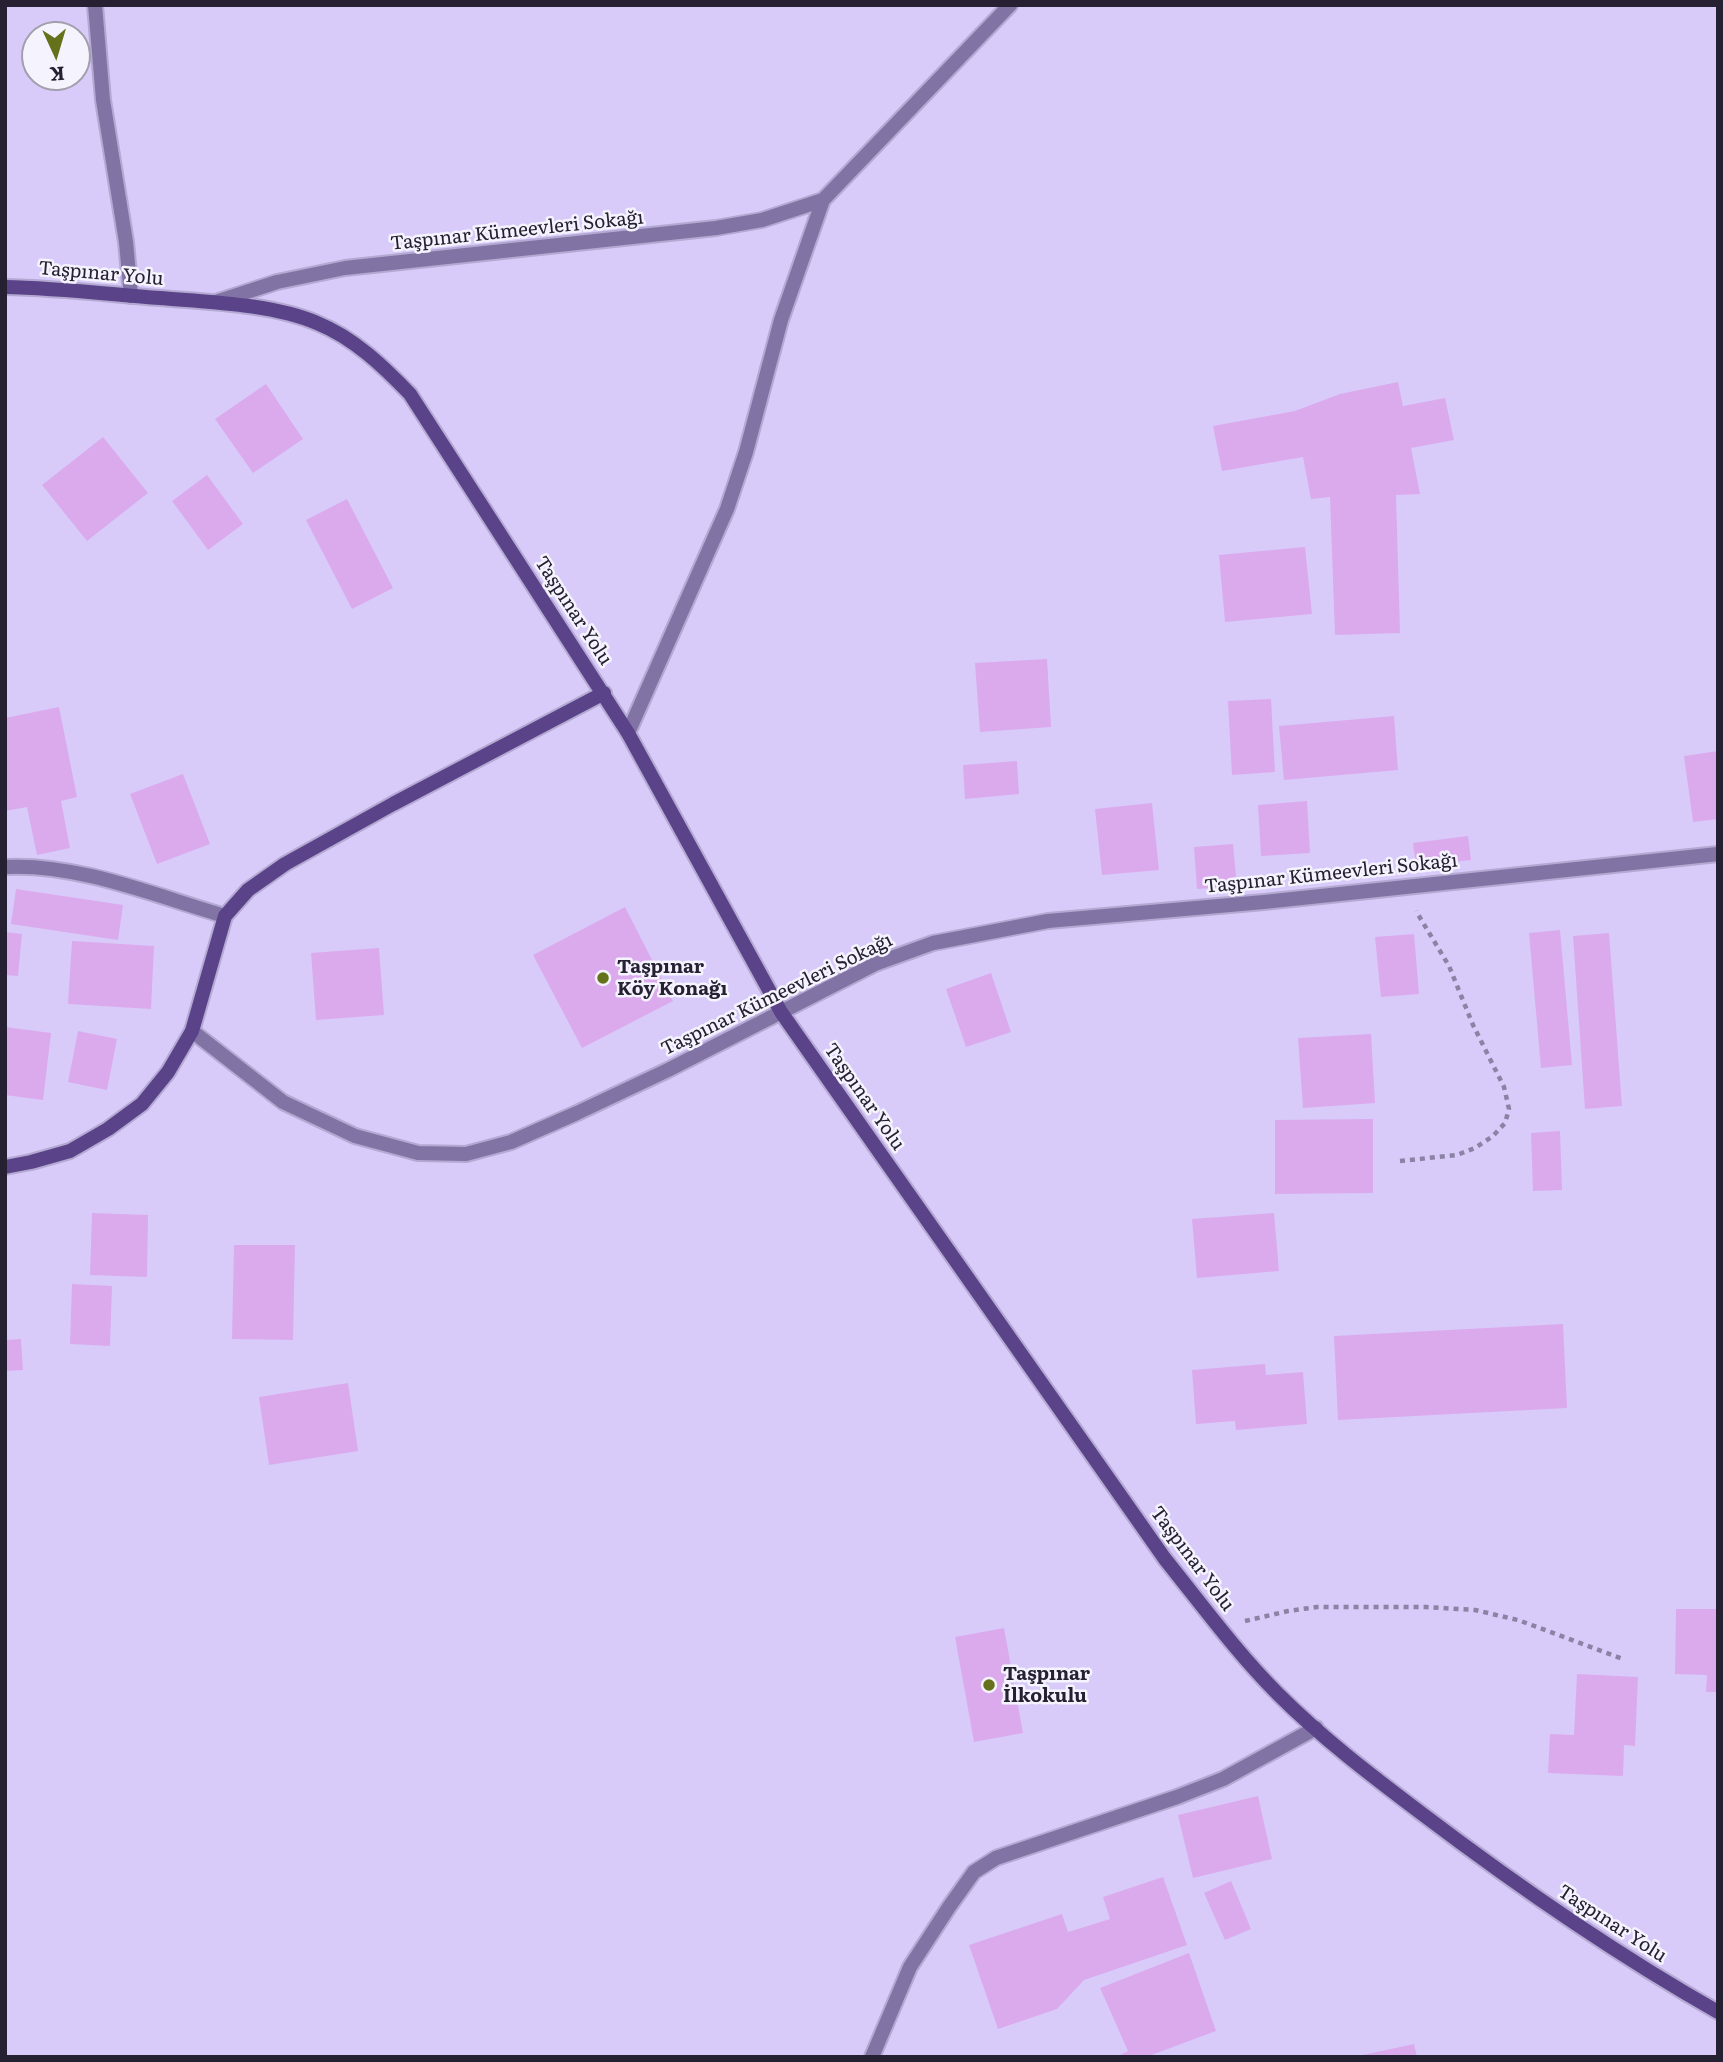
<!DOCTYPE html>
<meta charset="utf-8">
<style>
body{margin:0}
#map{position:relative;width:1723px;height:2062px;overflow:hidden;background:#d8cbfa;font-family:Literata,serif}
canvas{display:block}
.frame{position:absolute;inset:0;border:7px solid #262132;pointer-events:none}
.north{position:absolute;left:21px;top:21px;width:70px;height:70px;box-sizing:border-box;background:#f5f3fd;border:2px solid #a29fac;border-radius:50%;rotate:176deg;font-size:19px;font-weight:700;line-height:28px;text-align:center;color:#262132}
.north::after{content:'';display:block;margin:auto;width:24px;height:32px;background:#65711b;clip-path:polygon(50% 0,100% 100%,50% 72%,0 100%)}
</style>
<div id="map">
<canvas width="1723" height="2062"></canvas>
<div class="frame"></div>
<div class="north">K</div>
</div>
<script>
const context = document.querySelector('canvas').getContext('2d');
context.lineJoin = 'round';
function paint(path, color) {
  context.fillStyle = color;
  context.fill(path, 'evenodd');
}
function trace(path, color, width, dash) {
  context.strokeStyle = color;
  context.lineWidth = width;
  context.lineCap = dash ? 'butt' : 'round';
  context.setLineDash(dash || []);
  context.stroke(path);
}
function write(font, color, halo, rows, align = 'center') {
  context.font = font + ' Literata,serif';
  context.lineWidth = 5;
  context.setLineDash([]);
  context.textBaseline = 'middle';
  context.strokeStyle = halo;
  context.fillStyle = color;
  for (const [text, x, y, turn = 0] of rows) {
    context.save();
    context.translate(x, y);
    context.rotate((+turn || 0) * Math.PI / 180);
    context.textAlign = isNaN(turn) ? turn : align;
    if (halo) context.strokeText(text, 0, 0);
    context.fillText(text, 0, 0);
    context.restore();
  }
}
const building = new Path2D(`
 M1398 382 1403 406 1445 398 1454 440 1411 448 1420 494 1396 495 1400 633 1335 635 1330 497 1311 499 1303 457 1222 471 1213 426 1295 411 1340 394Z
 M266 384 303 439 253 473 215 419Z
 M103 437 148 493 87 541 42 485Z
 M207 475 243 524 208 550 172 501Z
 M347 499 393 588 352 609 306 520Z
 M1305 547 1312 614 1225 622 1219 555Z
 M1047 659 1051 727 980 732 975 663Z
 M1271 699 1275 772 1232 775 1228 701Z
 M59 707 77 797 61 801 70 848 37 855 27 807 5 811V718Z
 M1394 716 1398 770 1284 780 1279 726Z
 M1718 751V819L1693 822 1684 756Z
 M1017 761 1019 794 965 799 963 765Z
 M183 774 210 844 157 864 130 794Z
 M1307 801 1310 853 1261 856 1258 805Z
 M1152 803 1159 870 1102 875 1095 809Z
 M1468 836 1471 860 1416 866 1413 843Z
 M1233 844 1237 886 1197 889 1194 847Z
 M16 889 123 905 118 940 11 924Z
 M625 907 673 1001 582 1048 533 955Z
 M1560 930 1572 1065 1541 1068 1529 933Z
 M5 932 22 934 18 976 5 975Z
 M1609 933 1622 1106 1585 1109 1573 936Z
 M1414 934 1419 994 1381 997 1375 937Z
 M72 941 154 946 151 1009 68 1004Z
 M379 948 384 1015 316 1020 311 953Z
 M991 973 1011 1032 966 1047 946 989Z
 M5 1027 51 1033 43 1100 5 1095Z
 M78 1031 117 1039 107 1090 68 1082Z
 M1371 1034 1375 1103 1303 1108 1298 1038Z
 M1373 1119V1193L1275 1194V1120Z
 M1560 1131 1562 1190 1533 1191 1531 1133Z
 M92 1213 148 1215 147 1277 90 1275Z
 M1274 1213 1279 1271 1197 1278 1192 1219Z
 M234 1245H295L293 1340 232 1339Z
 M72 1284 112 1286 110 1346 70 1344Z
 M1563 1324 1567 1408 1338 1420 1334 1336Z
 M21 1339 23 1370 5 1371V1340Z
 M1265 1364 1266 1375 1303 1372 1307 1424 1236 1430 1235 1421 1196 1424 1192 1370Z
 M348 1383 358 1451 269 1465 259 1397Z
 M1676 1609H1718V1692H1706L1707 1675 1675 1674Z
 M1004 1628 1023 1733 974 1742 955 1637Z
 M1577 1674 1638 1677 1635 1746 1624 1745 1623 1776 1548 1773 1550 1734 1574 1735Z
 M1258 1796 1272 1859 1193 1878 1178 1815Z
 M1163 1877 1187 1945 1084 1980 1057 2009 998 2029 969 1945 1062 1914 1068 1932 1110 1919 1103 1897Z
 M1231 1881 1251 1929 1225 1940 1204 1893Z
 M1189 1953 1216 2031 1146 2057H1116L1128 2051 1100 1988Z
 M1414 2044 1417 2057H1358V2056Z`);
const path = new Path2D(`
 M1400 1161 1457 1155 1475 1148 1493 1136 1505 1123 1509 1109 1504 1087 1473 1025 1449 966 1416 911
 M1245 1621 1288 1611 1317 1607H1426L1475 1610 1518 1620 1623 1659`);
const street = new Path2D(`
 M95 5 103 100 126 242 131 296
 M216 302 277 282 345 268 716 228 762 220 823 200 1010 5
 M628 733 727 509 746 452 781 320 823 200
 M5 867C78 863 156 896 225 916
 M192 1031 283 1102 355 1136 418 1153 466 1154 511 1142 577 1113 668 1070 875 964 933 943 1048 921 1264 902 1718 854
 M872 2057 910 1967 949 1907 974 1872 996 1858 1177 1797 1223 1779 1316 1728`);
const secondary = new Path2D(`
 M5 287C57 288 108 294 160 298 208 302 273 304 317 323 354 338 383 366 410 394L628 733 781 1012 1165 1559C1202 1605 1237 1653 1278 1694 1322 1738 1372 1776 1421 1813 1516 1885 1614 1953 1718 2012
 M5 1167 31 1162 70 1151 108 1129 142 1104 168 1072 192 1031 225 916 248 890 285 864 393 804 604 693`);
const markers = [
 [603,978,7,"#65711b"],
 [989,1685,7,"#65711b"]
];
const streetNames = [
 ["Taşpınar Kümeevleri Sokağı",517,231,-6],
 ["Taşpınar Yolu",101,274,5],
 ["Taşpınar Yolu",573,611,57],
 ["Taşpınar Kümeevleri Sokağı",1331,874,-6],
 ["Taşpınar Kümeevleri Sokağı",777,995,-26],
 ["Taşpınar Yolu",864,1097,55],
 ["Taşpınar Yolu",1192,1559,53],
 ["Taşpınar Yolu",1612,1924,33]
];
const poiNames = [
 ["Taşpınar",617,967],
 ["Köy Konağı",617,989],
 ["Taşpınar",1003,1674],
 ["İlkokulu",1003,1696]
];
paint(building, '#dbaaed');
trace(street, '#b4a9d2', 18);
trace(secondary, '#b4a9d2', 18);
trace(path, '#8b82a4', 4.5, [5, 5]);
trace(street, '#8173a4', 14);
trace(secondary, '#5b438a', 14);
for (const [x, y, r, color] of markers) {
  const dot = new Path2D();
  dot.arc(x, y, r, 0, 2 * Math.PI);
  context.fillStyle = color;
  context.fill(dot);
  trace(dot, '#f5f3fd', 2.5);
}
write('19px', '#262132', '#f5f3fd', streetNames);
write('bold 19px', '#262132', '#f5f3fd', poiNames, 'left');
</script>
